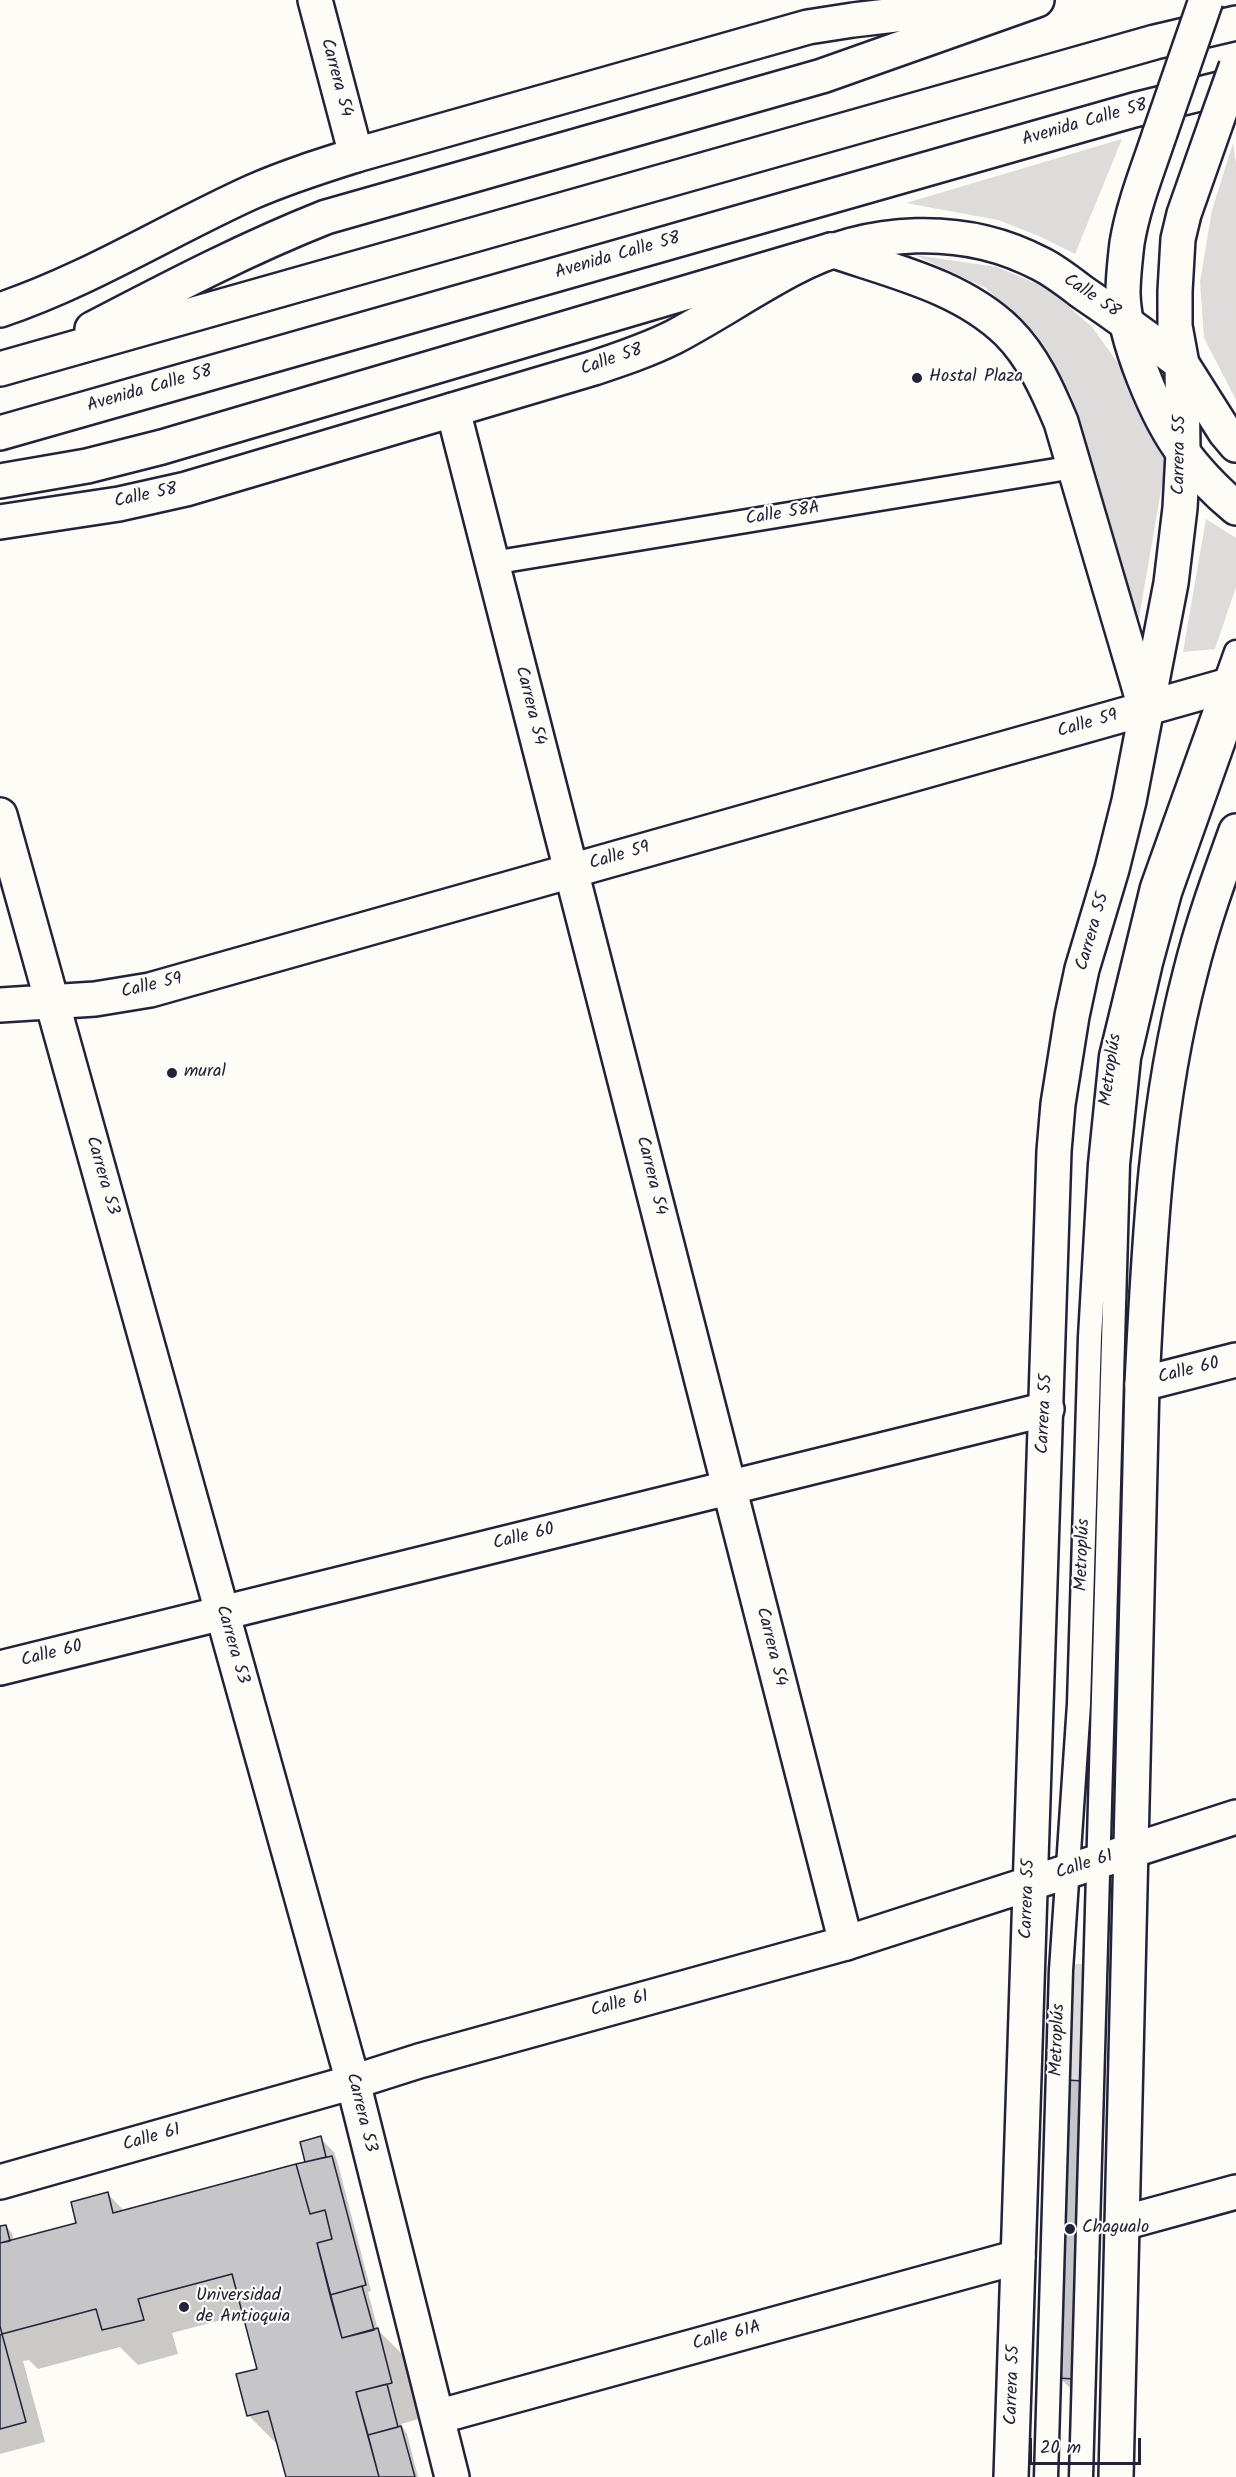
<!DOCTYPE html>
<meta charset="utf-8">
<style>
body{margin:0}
#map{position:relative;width:1236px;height:2477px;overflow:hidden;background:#fdfcf7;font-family:Kalam,sans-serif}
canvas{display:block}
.scale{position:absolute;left:1029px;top:2438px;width:112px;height:27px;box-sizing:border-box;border:3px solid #22223b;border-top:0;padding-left:8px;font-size:18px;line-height:21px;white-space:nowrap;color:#22223b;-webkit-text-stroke:4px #fdfcf7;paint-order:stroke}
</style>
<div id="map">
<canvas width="1236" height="2477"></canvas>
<div class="scale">20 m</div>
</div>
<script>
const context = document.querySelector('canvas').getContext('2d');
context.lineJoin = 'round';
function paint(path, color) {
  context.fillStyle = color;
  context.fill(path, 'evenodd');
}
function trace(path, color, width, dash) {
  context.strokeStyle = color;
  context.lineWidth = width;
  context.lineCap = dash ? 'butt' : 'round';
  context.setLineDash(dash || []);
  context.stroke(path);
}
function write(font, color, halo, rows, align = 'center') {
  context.font = font + ' Kalam,sans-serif';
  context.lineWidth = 4.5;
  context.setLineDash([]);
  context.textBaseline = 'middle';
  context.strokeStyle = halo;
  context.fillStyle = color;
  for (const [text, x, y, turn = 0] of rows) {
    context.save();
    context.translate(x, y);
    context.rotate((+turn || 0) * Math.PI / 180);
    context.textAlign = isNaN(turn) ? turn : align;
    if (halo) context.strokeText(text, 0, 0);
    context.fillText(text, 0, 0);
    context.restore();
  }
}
const green = new Path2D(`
 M1122 139 1075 254 1039 236 998 220 906 203Z
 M1233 143 1236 163V400L1204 338 1200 282 1212 210Z
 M915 255 997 267 1047 288 1092 327 1123 370 1166 462 1136 635 1071 394 1019 320 986 288Z
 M1206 519 1236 538V587L1215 649 1183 652Z
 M1070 1964H1086L1083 2081 1066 2080Z`);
const shadow = new Path2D(`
 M1068 2082 1073 2391 1060 2378Z
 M320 2138 334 2152 338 2164 371 2291 368 2292 378 2330 413 2365 426 2417 401 2424 407 2434 418 2477H287L279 2446 249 2416 238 2375 259 2370 244 2314 172 2333 178 2354 138 2365 120 2347 38 2369 29 2360 23 2361 45 2442 0 2454V2228L6 2226 12 2233 14 2241 78 2224 108 2194 125 2212 307 2163 302 2143Z`);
const building = new Path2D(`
 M1066 2080 1083 2081 1074 2379 1058 2378Z
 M321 2136 326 2157 305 2162 300 2142Z
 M332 2156 366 2285 330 2295 317 2243 332 2239 325 2210 310 2214 296 2164Z
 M296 2164 310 2214 325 2210 332 2239 317 2243 342 2338 378 2328 392 2383 356 2392 379 2477H286L268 2411 247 2416 236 2374 257 2369 232 2274 138 2299 144 2320 102 2330 96 2309 2 2334 0 2326V2243L76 2223 71 2202 108 2192 113 2213Z
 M6 2225 10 2241 0 2243V2226Z
 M362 2286 374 2330 342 2338 330 2295Z
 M2 2334 26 2422 0 2429V2335Z
 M387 2384 398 2427 368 2435 356 2392Z
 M401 2426 415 2477H379L368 2435Z`);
const lane = new Path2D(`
 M492 563 1074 467
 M1046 2477 1061 1970 1079 1704 1090 1337 1100 1164 1111 1056 1152 887 1236 652
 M1081 2477 1118 1164 1129 1058 1151 963 1170 893 1236 707`);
const street = new Path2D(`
 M315 0 356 155
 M453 410 846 1943
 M1142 1384 1236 1360
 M0 1668 1047 1409
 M353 2082 452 2477
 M1123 2223 1236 2192
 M437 2417 1018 2257`);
const secondary = new Path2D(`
 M831 250C892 271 961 286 1008 332 1033 357 1048 391 1061 422L1144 704
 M0 310C89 280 168 230 252 192 286 177 321 166 356 155L808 27 853 20 1013 1
 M0 522 119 504 186 489 594 368C621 359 648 350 674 337 714 316 752 290 792 269 868 228 964 223 1041 264 1055 271 1069 282 1082 292 1116 315 1149 339 1182 364L1183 454 1180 508 1171 583 1129 801 1112 869 1082 969 1072 1016 1058 1104 1054 1151 1011 2477
 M0 815 353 2082
 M0 1005 95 999 150 990 1236 683
 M0 2182 353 2082 419 2061 846 1943 1236 1817
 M1116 2477 1142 1384C1149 1247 1155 1107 1190 974 1202 925 1219 878 1236 831`);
const primary = new Path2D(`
 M1216 123 1184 214 1178 239 1175 291V326L1182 364 1225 432 1236 445
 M1160 133C1148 169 1133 206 1127 243 1125 260 1123 277 1123 294 1124 339 1157 419 1185 455 1200 475 1217 492 1236 508
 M92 329C169 289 245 249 326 217L822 76 1037 0
 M0 369 1155 42 1236 23
 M0 433 1134 110 1236 85
 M0 481 87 466 162 447 831 250`);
const primaryBridge = new Path2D(`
 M1216 123 1236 67
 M1160 133 1206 0`);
const markers = [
 [917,378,6,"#22223b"],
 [172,1073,6,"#22223b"],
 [1070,2229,6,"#22223b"],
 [184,2307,6,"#22223b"]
];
const streetNames = [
 ["Carrera 54",335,78,75],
 ["Avenida Calle 58",1085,124,-16],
 ["Avenida Calle 58",618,257,-16],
 ["Calle 58",1091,297,34],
 ["Calle 58",612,361,-19],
 ["Avenida Calle 58",150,390,-16],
 ["Carrera 55",1181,455,-89],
 ["Calle 58",146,497,-12],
 ["Calle 58A",783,515,-9],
 ["Carrera 54",529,706,76],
 ["Calle 59",1088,725,-16],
 ["Calle 59",620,857,-16],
 ["Carrera 55",1094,932,-74],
 ["Calle 59",152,987,-13],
 ["Metroplús",1112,1070,-82],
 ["Carrera 53",101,1176,74],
 ["Carrera 54",650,1176,76],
 ["Calle 60",1189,1372,-14],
 ["Carrera 55",1046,1414,-87],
 ["Calle 60",524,1538,-14],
 ["Metroplús",1084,1555,-88],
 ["Carrera 53",231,1645,74],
 ["Carrera 54",770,1647,76],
 ["Calle 60",52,1655,-14],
 ["Calle 61",1085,1866,-18],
 ["Carrera 55",1029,1899,-88],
 ["Calle 61",620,2005,-15],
 ["Metroplús",1059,2040,-88],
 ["Carrera 53",360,2113,76],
 ["Calle 61",152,2139,-16],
 ["Calle 61A",727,2337,-15],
 ["Carrera 55",1014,2385,-88]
];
const poiNames = [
 ["Hostal Plaza",929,378],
 ["mural",184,1073],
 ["Chagualo",1082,2229],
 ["Universidad",196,2297],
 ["de Antioquia",196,2318]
];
paint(green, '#dddcdb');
paint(shadow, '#0003');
paint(building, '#c6c6c8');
trace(building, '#22223b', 1.5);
trace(lane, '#22223b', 27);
trace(street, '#22223b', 38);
trace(secondary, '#22223b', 38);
trace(primary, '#22223b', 38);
trace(lane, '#fdfcf7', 22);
trace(street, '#fdfcf7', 33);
trace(secondary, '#fdfcf7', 33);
trace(primary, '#fdfcf7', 33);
trace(primaryBridge, '#22223b', 38, []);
trace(primaryBridge, '#fdfcf7', 33);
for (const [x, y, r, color] of markers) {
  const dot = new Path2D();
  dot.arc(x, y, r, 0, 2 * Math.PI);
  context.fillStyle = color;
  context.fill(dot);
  trace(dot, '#fdfcf7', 2);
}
write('18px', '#22223b', '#fdfcf7', streetNames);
write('18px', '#22223b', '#fdfcf7', poiNames, 'left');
</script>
